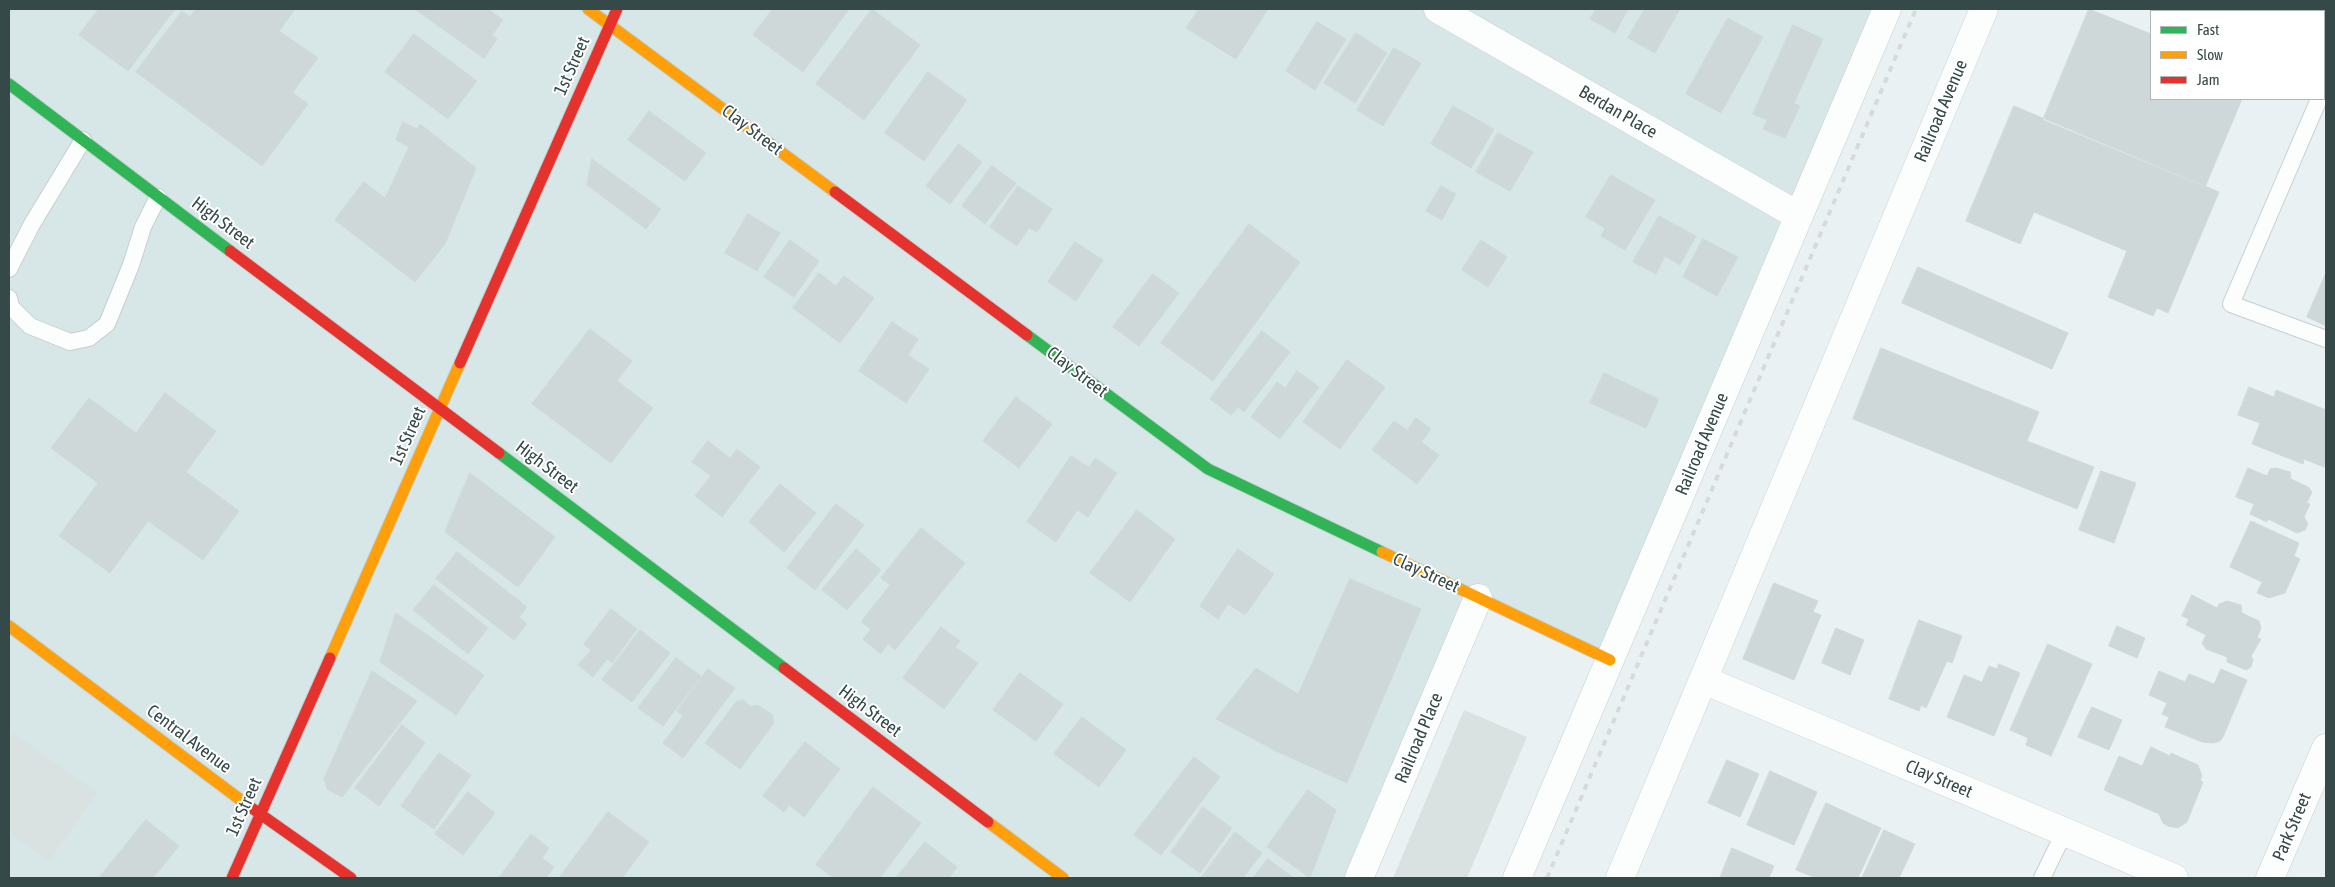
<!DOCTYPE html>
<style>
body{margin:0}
#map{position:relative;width:2335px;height:887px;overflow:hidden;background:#eaf1f2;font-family:"Asap Condensed",sans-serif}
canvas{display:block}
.frame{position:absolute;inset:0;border:10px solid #354948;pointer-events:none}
.legend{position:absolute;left:2150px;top:10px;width:175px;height:90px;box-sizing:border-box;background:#fff;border:1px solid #aeb6b6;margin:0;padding:6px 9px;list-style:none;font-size:15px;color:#354948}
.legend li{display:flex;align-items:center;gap:10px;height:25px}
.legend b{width:25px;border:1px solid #aeb6b6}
</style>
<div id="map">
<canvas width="2335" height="887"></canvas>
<div class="frame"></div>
<ul class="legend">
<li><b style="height:6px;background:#30b455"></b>Fast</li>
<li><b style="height:6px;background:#ff9f0a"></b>Slow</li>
<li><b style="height:6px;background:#e5322d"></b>Jam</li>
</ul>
</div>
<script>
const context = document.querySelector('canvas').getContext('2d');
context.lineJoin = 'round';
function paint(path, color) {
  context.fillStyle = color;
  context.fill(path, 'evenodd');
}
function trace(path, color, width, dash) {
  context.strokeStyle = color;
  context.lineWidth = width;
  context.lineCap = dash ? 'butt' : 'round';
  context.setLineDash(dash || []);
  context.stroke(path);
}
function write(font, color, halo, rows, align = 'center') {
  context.font = font + ' "Asap Condensed",sans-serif';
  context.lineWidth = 4;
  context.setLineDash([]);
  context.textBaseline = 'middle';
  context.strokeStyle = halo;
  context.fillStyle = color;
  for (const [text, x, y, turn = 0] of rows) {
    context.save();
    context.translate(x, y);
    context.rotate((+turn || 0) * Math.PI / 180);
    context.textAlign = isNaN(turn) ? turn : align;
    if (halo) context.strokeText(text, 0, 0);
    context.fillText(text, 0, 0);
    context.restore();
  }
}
const residential = new Path2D(`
 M9 9H1887L1610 660 1478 598 1359 878H9Z`);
const parking = new Path2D(`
 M1464 710 1527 737 1467 878H1393Z
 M13 733 97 793 49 861 9 832V739Z`);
const building = new Path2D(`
 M99 9H175L128 71 79 35Z
 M196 9H295L255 65 190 17Z
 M415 9H488L503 20 492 35 497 39 484 58Z
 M773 9H849L803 72 753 35Z
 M872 9 920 45 864 120 816 84Z
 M1199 9H1268L1236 59 1186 28Z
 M1596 9H1628L1615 33 1590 19Z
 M1645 9H1680L1655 53 1628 38Z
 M2089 9 2151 34V99H2242L2205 187 2043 120Z
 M2212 9H2248L2254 11H2211Z
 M182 11 308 104 262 166 136 72Z
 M1728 18 1763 37 1721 113 1686 94Z
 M1317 22 1346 39 1315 90 1286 71Z
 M1793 25 1823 39 1794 103 1800 106 1785 138 1763 129 1767 120 1753 114Z
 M279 31 318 58 293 92 255 65Z
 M1356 33 1387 53 1355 103 1324 83Z
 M414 34 477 81 448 119 385 72Z
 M1394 48 1421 63 1383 126 1357 110Z
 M928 72 967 100 924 161 885 133Z
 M1453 106 1494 129 1471 168 1431 144Z
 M2014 106 2219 192 2168 313 2157 308 2153 316 2108 297 2127 251 2034 212 2020 244 1966 221Z
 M649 111 706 153 685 181 628 140Z
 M403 122 417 129 420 124 476 168 445 244 385 198 409 147 396 140Z
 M1498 133 1533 152 1510 191 1476 172Z
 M959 144 982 162 950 204 926 186Z
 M592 159 661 209 646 229 587 185Z
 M992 166 1016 183 985 224 962 206Z
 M1611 175 1655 200 1625 250 1601 236 1605 228 1586 217Z
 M364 182 445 244 415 282 335 220Z
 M1018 186 1052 209 1037 232 1029 228 1017 246 990 227Z
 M1441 186 1456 194 1442 220 1426 211Z
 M748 214 780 233 757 271 725 253Z
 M1659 216 1696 236 1680 265 1665 256 1656 274 1633 262Z
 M1249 224 1300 262 1213 381 1161 343Z
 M1703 239 1738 257 1717 296 1683 277Z
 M790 240 819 261 794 297 764 277Z
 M1481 240 1507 257 1488 287 1462 270Z
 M1075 242 1103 260 1076 301 1048 282Z
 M1918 267 2068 333 2052 369 1902 303Z
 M819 273 836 286 844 276 874 298 840 343 793 308Z
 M2326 273V326L2307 317Z
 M1153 274 1179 293 1139 346 1113 327Z
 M892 322 918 339 908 355 929 369 906 403 859 371Z
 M590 329 632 361 617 381 653 408 611 463 532 404Z
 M1262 331 1290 352 1244 412 1238 407 1231 415 1210 399Z
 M1881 348 2039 412 2027 441 2094 467 2077 509 1853 419Z
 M1347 360 1385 387 1340 449 1303 422Z
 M1297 371 1319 387 1280 439 1251 417 1277 382 1285 388Z
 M1604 373 1659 399 1646 428 1590 403Z
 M2249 387 2274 397 2276 390 2326 410V461L2324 467 2304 459 2303 464 2252 444 2260 423 2238 415Z
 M165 393 216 431 186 472 239 511 203 560 148 521 110 573 59 536 98 483 51 448 89 398 136 433Z
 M1016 397 1052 424 1019 468 983 441Z
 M1416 418 1431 429 1421 442 1439 455 1417 484 1372 450 1394 421 1407 430Z
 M708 441 730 458 737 449 760 467 722 517 695 496 711 476 692 462Z
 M1071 456 1089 467 1095 458 1117 473 1088 517 1077 510 1056 542 1027 522Z
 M2248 468 2267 476 2270 469 2276 468 2290 472 2291 479 2308 487 2312 492 2307 503 2310 504 2304 517 2308 524 2305 530 2297 533 2268 519 2267 522 2250 514 2254 504 2236 497Z
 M2101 471 2136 483 2114 543 2079 530Z
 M470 473 555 537 518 587 445 532Z
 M780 484 816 513 784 552 749 522Z
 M836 504 864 525 815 590 787 568Z
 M1137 510 1175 539 1130 602 1090 573Z
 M2251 521 2299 543 2294 556 2300 559 2285 593 2269 598 2257 593 2262 582 2230 567Z
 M921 528 965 563 895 650 888 644 881 654 863 639 871 629 861 622 890 585 881 578Z
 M856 549 881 570 847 610 822 590Z
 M1238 549 1274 574 1245 615 1228 604 1218 619 1200 606Z
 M457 552 527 607 519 617 527 624 514 640 436 579Z
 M1350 579 1421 609 1347 783 1276 751 1216 719 1256 668 1298 694Z
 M1774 583 1818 601 1813 612 1821 615 1794 680 1743 659Z
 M434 585 488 628 468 654 413 610Z
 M2192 595 2217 608 2219 604 2227 601 2241 605 2242 613 2259 621 2261 628 2257 638 2261 639 2251 656 2253 660 2251 667 2246 670 2227 662V657L2206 649 2202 643 2206 635 2186 625 2189 619 2182 616Z
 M611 609 637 629 612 663 607 659 593 677 578 665 591 650 584 644Z
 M396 613 484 675 456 715 380 662Z
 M1919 620 1962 636 1952 663 1947 661 1926 708 1921 705 1919 711 1889 699Z
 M2117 626 2145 638 2137 658 2109 646Z
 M941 627 960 641 955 647 978 663 944 709 903 678Z
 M1836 628 1864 640 1850 675 1822 663Z
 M640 630 670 653 632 702 602 680Z
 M2048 644 2092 664 2051 756 2026 745 2028 738 2010 730Z
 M676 658 701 676 663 726 638 708Z
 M1999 664 2020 673 1994 736 1947 717 1964 675 1982 682 1989 666 1997 669Z
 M708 669 735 688 683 758 663 743 683 716 677 711Z
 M2221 669 2247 680 2223 737 2220 741 2214 743 2202 742 2165 727 2169 717 2162 714 2167 703 2149 695 2159 671 2185 682 2189 674 2214 684Z
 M372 671 417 701 342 797 327 789 324 779Z
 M1020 673 1063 704 1036 741 993 710Z
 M743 700 751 707 757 705 772 714 774 723 740 769 705 743 736 702Z
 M2092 707 2122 720 2109 750 2078 737Z
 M1082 717 1126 750 1099 787 1054 754Z
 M402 725 425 743 379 806 355 788Z
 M805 742 840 769 804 817 789 805 784 812 763 796Z
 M2151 747 2170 756 2171 753 2198 765 2199 768 2202 776 2200 780 2203 782 2187 822 2178 828 2168 826 2163 823 2159 814 2104 790 2119 756 2142 766Z
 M439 753 471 775 434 829 401 806Z
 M1194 757 1220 777 1161 855 1134 835Z
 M1727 760 1759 774 1740 817 1708 803Z
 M1770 771 1817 792 1794 845 1747 825Z
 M873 787 921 823 880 878H834L816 865Z
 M1308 790 1336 810 1310 878 1267 847Z
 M468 792 495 813 463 855 435 834Z
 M1826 803 1881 828 1858 878H1816L1796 870Z
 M1203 807 1232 828 1200 873 1171 852Z
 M608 812 649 842 622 878H559Z
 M146 820 179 846 153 878H99Z
 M1884 830 1915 844 1899 878H1862Z
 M1235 832 1262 853 1243 878H1201Z
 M531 834 549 848 542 858 554 867 546 878H499Z
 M925 842 957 867 949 878H896Z
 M1732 848 1774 866 1769 878H1720Z
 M1268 859 1294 878H1253Z`);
const lane = new Path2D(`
 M2324 88 2326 82
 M2319 99 2231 304 2326 339
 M9 269 32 224 83 140
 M9 298 11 307 30 326 70 342 89 338 107 324 131 265 143 227 158 197
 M2042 878 2064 833`);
const street = new Path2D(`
 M1438 9 1799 216
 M1704 680 2174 878
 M1359 878 1478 598
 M1517 878 1887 9
 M1620 878 1984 9
 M2270 878 2326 748`);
const fast = new Path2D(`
 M9 84 230 251
 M1027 335 1208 469 1382 552
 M499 453 784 668`);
const slow = new Path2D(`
 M588 9 835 192
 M1382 552 1610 660
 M9 626 246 804
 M330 658 460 363
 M988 822 1063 878`);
const jam = new Path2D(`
 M835 192 1027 335
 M230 251 499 453
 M460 363 617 9
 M784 668 988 822
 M246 804 351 878
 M232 878 330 658`);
const rail = new Path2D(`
 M1547 878 1916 9`);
const streetNames = [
 ["1st Street",572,66,-66],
 ["Railroad Avenue",1941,111,-67],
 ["Berdan Place",1618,112,30],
 ["Clay Street",752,130,37],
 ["High Street",223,223,37],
 ["Clay Street",1077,372,37],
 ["1st Street",408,436,-66],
 ["Railroad Avenue",1702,444,-67],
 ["High Street",547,467,37],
 ["Clay Street",1426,573,25],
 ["High Street",870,711,37],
 ["Railroad Place",1419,738,-67],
 ["Central Avenue",189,739,37],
 ["Clay Street",1939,779,23],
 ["1st Street",244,807,-66],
 ["Park Street",2292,827,-67]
];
paint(residential, '#d7e6e6');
paint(parking, '#dae1e1');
paint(building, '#cfd8d8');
trace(building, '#cfdada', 1);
trace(lane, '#c7cfd0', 18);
trace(street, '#c7cfd0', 29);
trace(fast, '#c1d0d2', 13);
trace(slow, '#c1d0d2', 13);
trace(jam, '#c1d0d2', 13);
trace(lane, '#fcfdfd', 16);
trace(street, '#fcfdfd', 28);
trace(fast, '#30b455', 11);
trace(slow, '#ff9f0a', 11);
trace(jam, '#e5322d', 11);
trace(rail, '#d8d9d9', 4, [6, 6]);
write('18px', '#354948', '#fff', streetNames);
</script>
